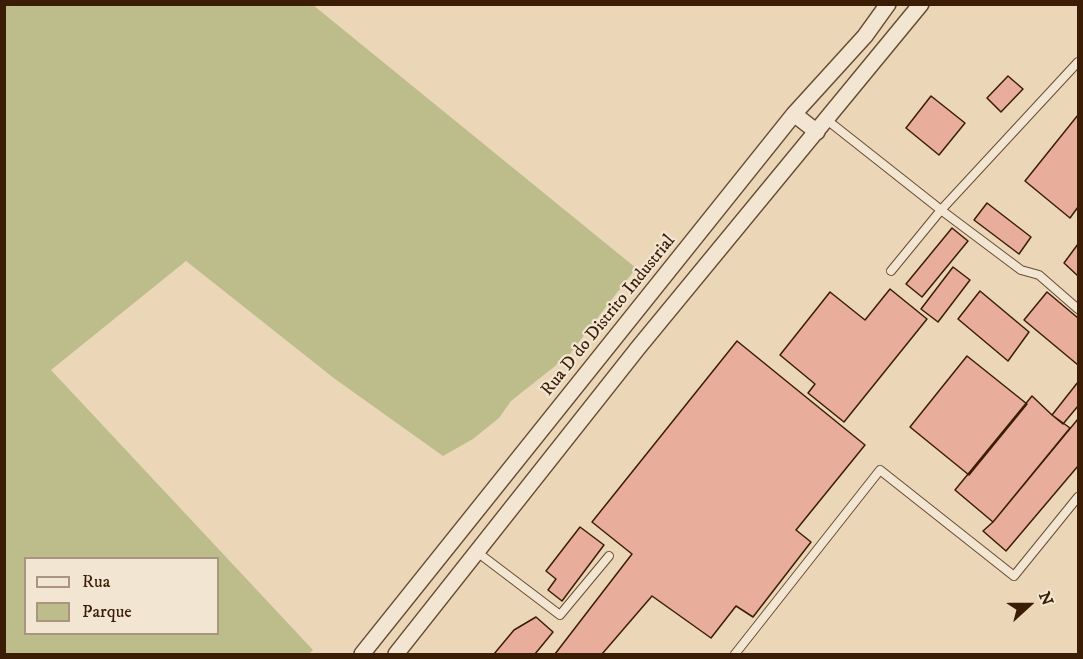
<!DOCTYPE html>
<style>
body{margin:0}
#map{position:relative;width:1083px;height:659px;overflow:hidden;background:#ebd7b8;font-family:"IM FELL DW Pica",serif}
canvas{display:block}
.frame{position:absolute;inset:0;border:6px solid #3b1d06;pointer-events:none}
.legend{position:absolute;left:24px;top:557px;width:195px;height:78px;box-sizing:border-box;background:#f2e5d1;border:2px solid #a99580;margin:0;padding:8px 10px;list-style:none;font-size:18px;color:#3b1d06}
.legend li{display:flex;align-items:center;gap:12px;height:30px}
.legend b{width:30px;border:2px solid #a99580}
.north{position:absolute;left:999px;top:575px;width:60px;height:60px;-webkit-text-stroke:4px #f2e5d1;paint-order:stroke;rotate:69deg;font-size:16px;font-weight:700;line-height:24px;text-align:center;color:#3b1d06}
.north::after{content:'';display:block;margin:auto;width:21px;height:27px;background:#3b1d06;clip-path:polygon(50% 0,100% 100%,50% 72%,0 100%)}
</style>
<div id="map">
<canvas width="1083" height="659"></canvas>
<div class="frame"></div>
<ul class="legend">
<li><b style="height:8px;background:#f2e5d1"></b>Rua</li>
<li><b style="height:16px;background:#bcbd8b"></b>Parque</li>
</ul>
<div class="north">N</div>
</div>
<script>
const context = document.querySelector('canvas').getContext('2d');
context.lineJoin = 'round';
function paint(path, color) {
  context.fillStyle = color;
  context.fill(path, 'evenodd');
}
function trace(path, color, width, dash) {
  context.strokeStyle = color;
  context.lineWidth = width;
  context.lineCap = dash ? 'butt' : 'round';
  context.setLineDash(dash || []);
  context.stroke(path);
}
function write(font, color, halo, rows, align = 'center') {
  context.font = font + ' "IM FELL DW Pica",serif';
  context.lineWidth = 4.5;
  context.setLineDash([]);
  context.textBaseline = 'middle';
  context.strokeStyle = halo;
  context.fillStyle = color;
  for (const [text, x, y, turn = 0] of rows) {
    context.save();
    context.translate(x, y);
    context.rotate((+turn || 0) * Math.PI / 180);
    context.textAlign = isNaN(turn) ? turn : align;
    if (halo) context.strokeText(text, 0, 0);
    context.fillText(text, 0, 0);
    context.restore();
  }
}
const green = new Path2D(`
 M4 5H313L636 268 569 355 511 401 499 418 473 439 443 456 335 379 186 261 51 370 313 650 309 654H5ZM26 558H218V634H26Z`);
const building = new Path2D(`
 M1008 76 1023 89 1001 112 987 98Z
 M931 96 965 123 939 155 906 128Z
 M1078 115V207L1070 218 1025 181Z
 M987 203 1031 237 1019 254 974 220Z
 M952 228 968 241 922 297 906 284Z
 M1078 244V276L1064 263Z
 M953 267 970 280 938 322 921 309Z
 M890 289 927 319 844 422 808 393 815 384 780 355 830 292 865 320Z
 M980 291 1029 332 1008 361 958 319Z
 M1047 292 1078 318V365L1024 320Z
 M737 341 865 445 796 530 811 542 753 617 736 606 711 638 652 596 602 654H555L632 554 592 522Z
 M967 356 1027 404 969 475 910 427Z
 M1078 382V406L1063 424 1052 415Z
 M1032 396 1052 415 1070 428 993 522 955 490Z
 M1078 419V466L1006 551 983 531 993 522Z
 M580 527 604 545 562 601 548 590 556 579 546 571Z
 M536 617 553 632 535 654H494L514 630Z`);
const service = new Path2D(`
 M1078 62 941 210 1021 270 1039 275 1078 309
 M827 120 941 210 891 271
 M477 552 560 615 609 556
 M735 654 880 470 1014 576 1078 497`);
const minor = new Path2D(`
 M794 114 817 132
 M362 654 794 114 865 36 888 4
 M396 654 638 348 921 4`);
const streetNames = [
 ["Rua D do Distrito Industrial",609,316,-51]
];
paint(green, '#bcbd8b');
paint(building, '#e8ae9b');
trace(building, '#3b1d06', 1.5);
trace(service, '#674c32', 10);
trace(minor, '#674c32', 18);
trace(service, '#f2e5d1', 8);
trace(minor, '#f2e5d1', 15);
write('18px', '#3b1d06', '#f2e5d1', streetNames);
</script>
